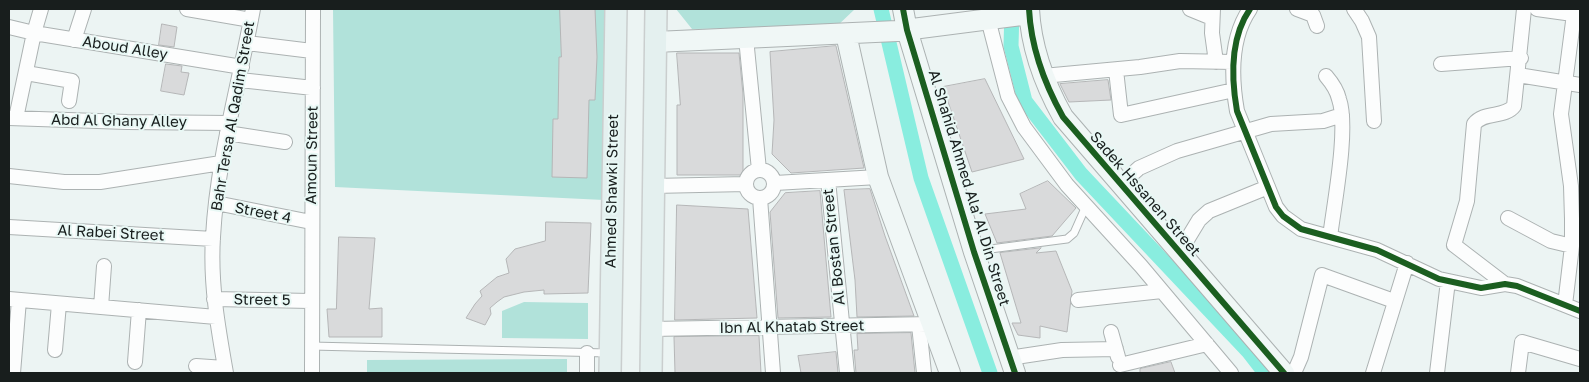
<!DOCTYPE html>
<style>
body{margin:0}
#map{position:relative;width:1589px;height:382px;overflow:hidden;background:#ecf4f3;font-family:"Golos Text",sans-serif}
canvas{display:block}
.frame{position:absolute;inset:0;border:10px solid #181e1d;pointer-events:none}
</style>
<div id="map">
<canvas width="1589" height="382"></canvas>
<div class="frame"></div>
</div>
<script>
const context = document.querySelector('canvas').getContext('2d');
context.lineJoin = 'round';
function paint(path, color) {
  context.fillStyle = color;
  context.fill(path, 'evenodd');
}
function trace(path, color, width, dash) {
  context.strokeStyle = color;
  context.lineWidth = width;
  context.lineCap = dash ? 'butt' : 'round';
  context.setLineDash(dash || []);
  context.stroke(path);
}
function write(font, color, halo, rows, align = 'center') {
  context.font = font + ' "Golos Text",sans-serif';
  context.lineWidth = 4;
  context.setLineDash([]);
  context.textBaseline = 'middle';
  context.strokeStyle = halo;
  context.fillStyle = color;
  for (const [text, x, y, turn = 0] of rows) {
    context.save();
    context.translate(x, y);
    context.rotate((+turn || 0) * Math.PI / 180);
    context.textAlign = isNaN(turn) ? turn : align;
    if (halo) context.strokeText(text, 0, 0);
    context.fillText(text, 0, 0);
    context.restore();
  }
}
const green = new Path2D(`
 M333 9H607L604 200 335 187Z
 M676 9H855L836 27 692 29Z
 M524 302 588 303V339L502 338V311Z
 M567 359V373H367V360Z`);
const canal = new Path2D(`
 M881 9 921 178 990 373
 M1012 9 1011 46 1025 101 1081 174 1248 351 1265 373`);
const building = new Path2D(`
 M560 9H595L597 57 595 100H589L587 178 552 177 553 119H558L559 57H561Z
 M162 24 177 27 174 47 159 45Z
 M836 46 864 168 791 173 772 154 774 120 770 52Z
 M677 53H739L743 94V175H677V105H680Z
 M166 64 182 66 181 72 189 73 184 95 161 91Z
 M985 79 1024 159 972 172 943 87Z
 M1108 80 1111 100 1069 102 1060 84Z
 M1048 181 1076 208 1052 236 997 243 985 214 1026 209 1020 194Z
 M870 189 885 236 914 316 857 317 855 280 844 190Z
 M820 191 831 317 778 318 770 212 785 193Z
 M677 205 748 209 757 318 675 320Z
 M546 222 591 223 588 293 544 294V290L524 292 504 297 497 302 490 308 491 314 485 325 466 318 475 304 482 296 480 291 497 277 509 273 506 259 515 249 545 241Z
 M339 237 375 238 369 309 382 308V337H329L327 309H336Z
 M1041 248 1036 253 1056 251 1072 291 1067 332 1040 326V338L1018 335 1012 323H1021L1000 253Z
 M911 333 915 373H856L854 350H858L857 334Z
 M759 336 761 373H675L674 337Z
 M836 352 838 373H801L798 356Z
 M1171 362 1175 373H1140V369Z`);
const lane = new Path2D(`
 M975 251 1067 239 1074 233 1086 206
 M311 346 608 353`);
const street = new Path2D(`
 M187 9 251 20
 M989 9 988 19 1008 96 1024 127 1067 185 1141 266 1231 373
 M1190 9 1212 18
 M1213 9 1212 33 1216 62
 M1250 9C1230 38 1231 77 1237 111L1276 207 1283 216 1301 229 1377 250 1439 279 1481 288 1505 284 1517 286 1580 311
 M1297 9 1313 15 1317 26
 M1354 9 1362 21 1369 37 1374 121
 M1537 9 1580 15
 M9 27 34 33 242 67
 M746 38 759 170
 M74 40 84 9
 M247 43 312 51
 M1441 64 1521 58
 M1116 70 1121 115 1234 90
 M26 73 72 81 69 101
 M1518 75 1580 85
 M1043 76 1140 67 1180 61 1233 62
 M1326 76C1332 83 1337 90 1339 99 1349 128 1334 204 1330 237
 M240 80 313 88
 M9 118 127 122 229 123
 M16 118 34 33 41 9
 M227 133 285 142
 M746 184a14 14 0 1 1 28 0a14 14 0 1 1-28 0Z
 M9 176 64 182H100L221 163
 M828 180 847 373
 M775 183 878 177
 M1120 185 1139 168 1177 151 1271 124 1323 121 1342 115
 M653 186 746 184
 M760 198 773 373
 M216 203 311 222
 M1508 218 1551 241 1572 246
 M9 227 213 239
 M1179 253 1199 220 1209 211 1268 187
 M1505 284 1454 245 1467 201 1474 124C1484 111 1505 118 1514 106L1524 9
 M9 299 216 317
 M214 299 310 301
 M1078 300 1162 291
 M1565 305 1572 246V219L1571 186 1561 114 1574 14
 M101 307 104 266
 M919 325 924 373
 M651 329 932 324
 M1111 332 1118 357
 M55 350 59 304
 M587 353V373
 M1009 358 1062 350 1116 349
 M135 362 139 310
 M1120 365 1207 344
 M196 366 225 368
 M13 373 19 300
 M226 373C218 328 210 283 213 237 217 160 239 85 253 9
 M312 373 313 9
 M1294 373 1301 357 1322 275 1394 301
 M1373 373 1407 263
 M1437 373 1448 281
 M1518 373 1522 342 1580 359`);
const secondary = new Path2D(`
 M903 9 907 30 974 252 1015 373
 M1029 9C1031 48 1044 83 1063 117L1284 373
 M846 34 878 177 950 373
 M655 42 897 31 1029 14`);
const primary = new Path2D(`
 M610 373 616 9
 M651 373 656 9`);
const cycleway = new Path2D(`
 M903 9 907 30 974 252 1015 373
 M1029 9C1031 48 1044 83 1063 117L1284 373
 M1250 9C1230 38 1231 77 1237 111L1276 207 1283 216 1301 229 1377 250 1439 279 1481 288 1505 284 1517 286 1580 311`);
const streetNames = [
 ["Aboud Alley",125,48,9],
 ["Bahr Tersa Al Qadim Street",233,116,-80],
 ["Abd Al Ghany Alley",119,121,1],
 ["Amoun Street",312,155,-89],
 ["Al Shahid Ahmed Ala' Al Din Street",969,188,73],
 ["Ahmed Shawki Street",612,191,-89],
 ["Sadek Hssanen Street",1145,194,49],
 ["Street 4",263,213,11],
 ["Al Rabei Street",111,233,3],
 ["Al Bostan Street",834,247,-96],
 ["Street 5",262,300,1],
 ["Ibn Al Khatab Street",792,327,-1]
];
paint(green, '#b1e2da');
trace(canal, '#89eddf', 15);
paint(building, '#d9dadb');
trace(building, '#b5b6b7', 1);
trace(lane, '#acb2b2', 9);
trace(street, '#acb2b2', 16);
trace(secondary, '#acb2b2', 22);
trace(primary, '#cacece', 24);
trace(lane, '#fcfdfd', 7);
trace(street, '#fcfdfd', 14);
trace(secondary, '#f0f7f6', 20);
trace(primary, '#e4f0ef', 21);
trace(cycleway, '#1b5e20', 6);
write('15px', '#181e1d', '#e8f8f5', streetNames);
</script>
